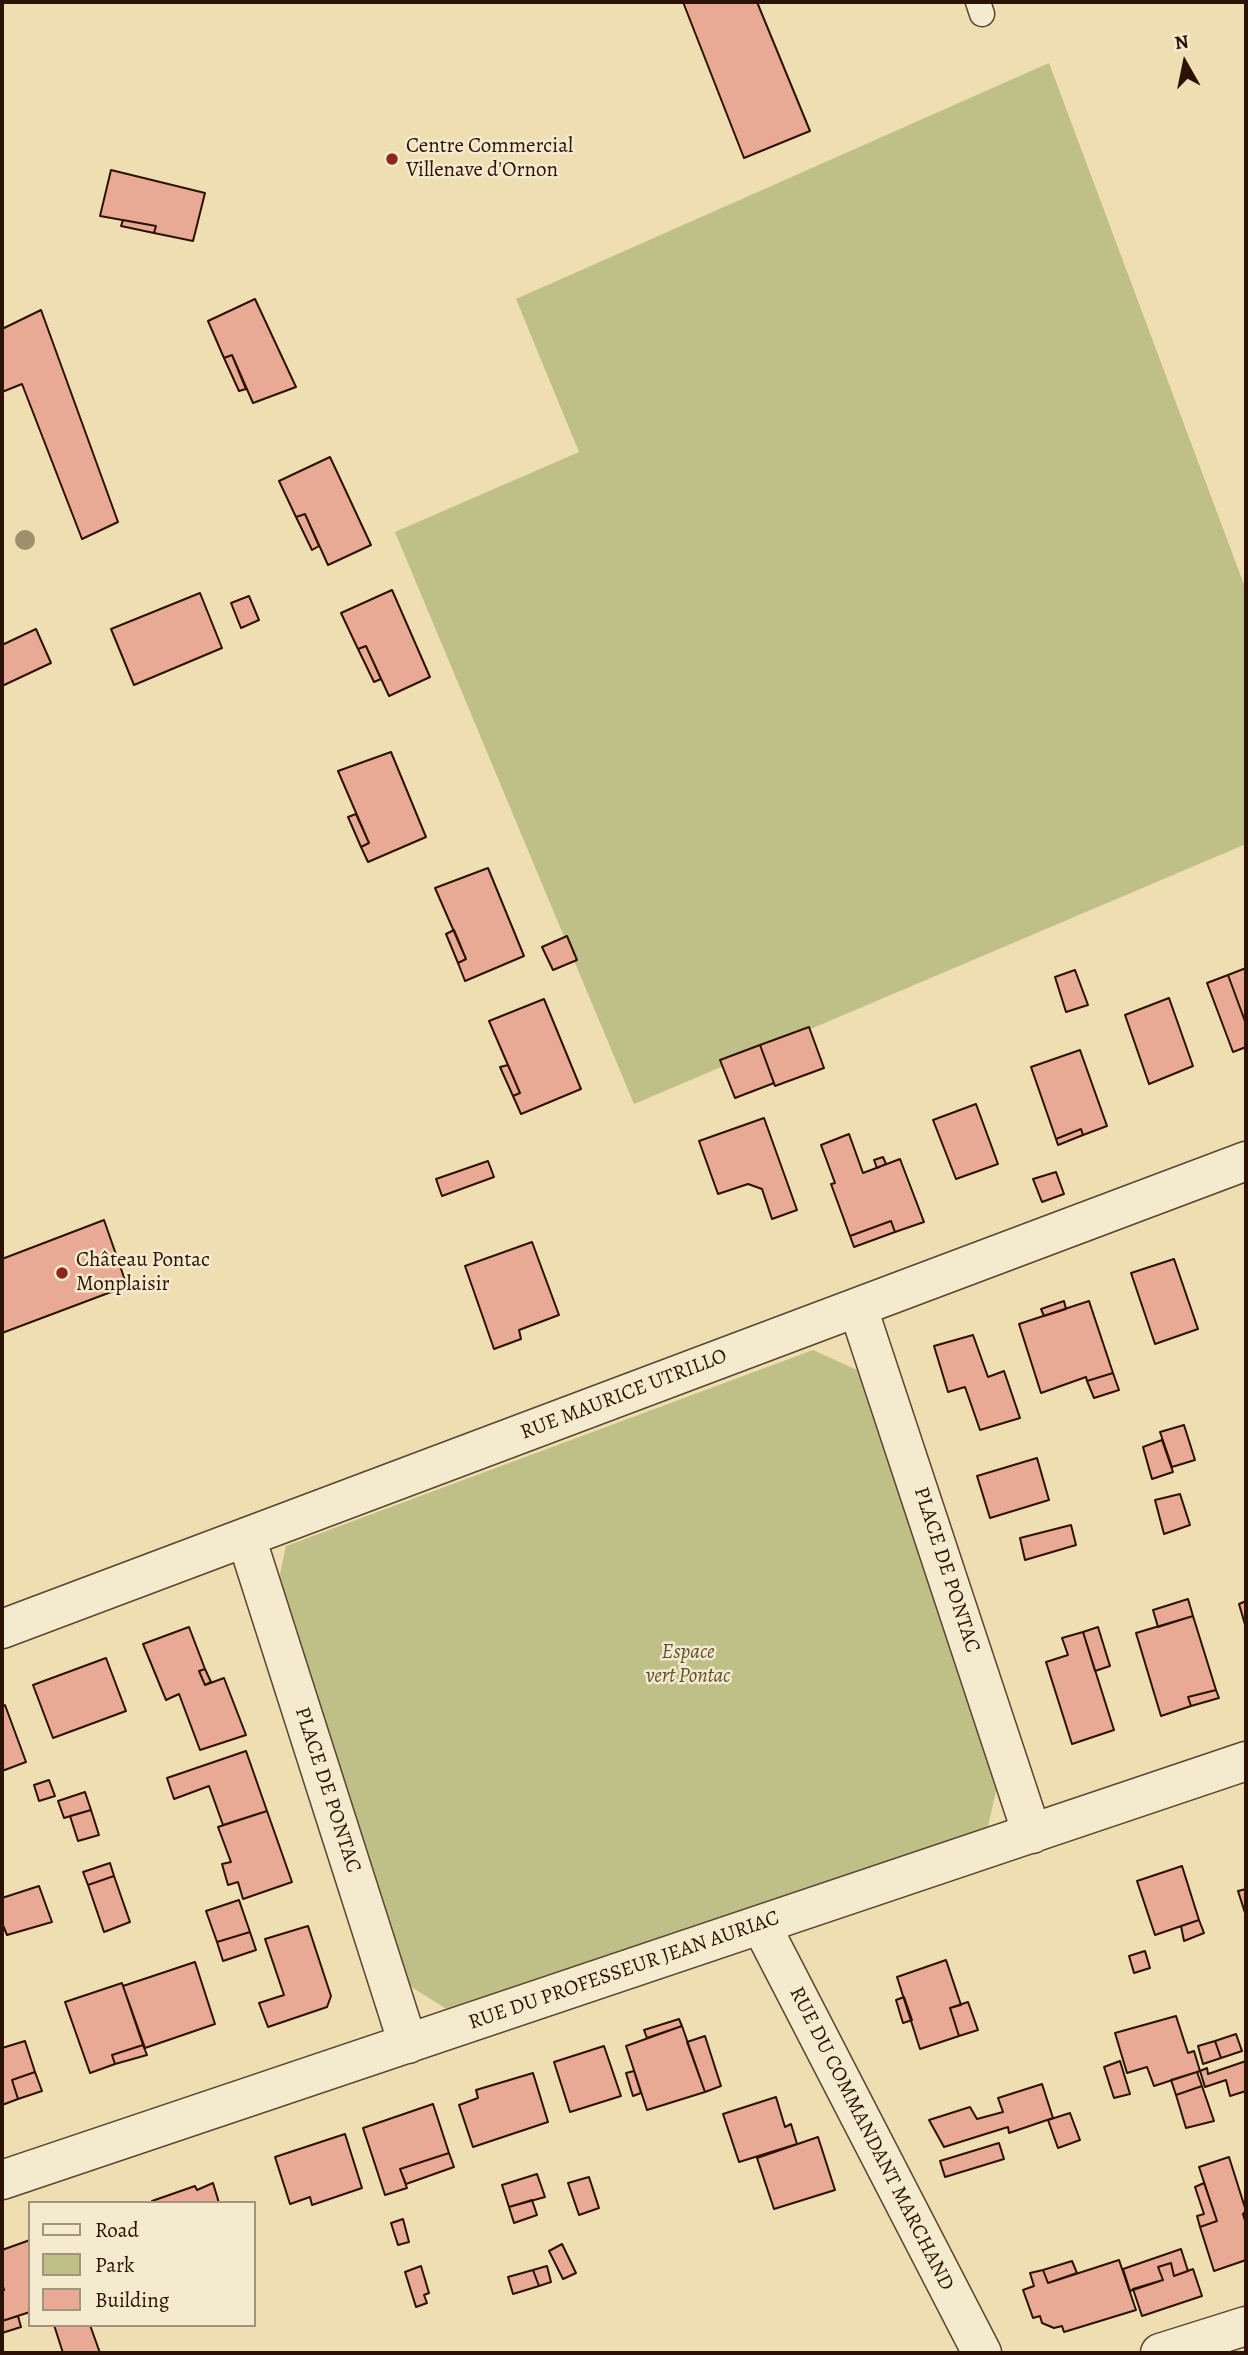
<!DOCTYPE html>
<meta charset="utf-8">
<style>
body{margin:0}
#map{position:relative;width:1248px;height:2355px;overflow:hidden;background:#eedeb2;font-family:Alegreya,serif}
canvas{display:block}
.frame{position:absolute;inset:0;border:4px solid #2c1204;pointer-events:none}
.legend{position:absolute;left:28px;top:2201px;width:228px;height:126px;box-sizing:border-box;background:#f4eacd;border:2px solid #a4947d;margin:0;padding:9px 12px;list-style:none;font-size:21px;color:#2c1204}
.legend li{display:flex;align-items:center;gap:14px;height:35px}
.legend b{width:35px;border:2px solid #a4947d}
.north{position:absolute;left:1150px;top:28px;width:70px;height:70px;-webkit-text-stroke:5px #f4eacd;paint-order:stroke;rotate:351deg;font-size:19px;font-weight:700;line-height:28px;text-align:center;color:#2c1204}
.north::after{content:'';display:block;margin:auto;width:24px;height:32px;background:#2c1204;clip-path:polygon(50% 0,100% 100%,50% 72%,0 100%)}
</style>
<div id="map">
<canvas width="1248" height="2355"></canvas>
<div class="frame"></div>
<ul class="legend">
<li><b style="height:9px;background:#f4eacd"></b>Road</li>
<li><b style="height:19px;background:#bec088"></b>Park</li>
<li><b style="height:19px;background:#e8aa94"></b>Building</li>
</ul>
<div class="north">N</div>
</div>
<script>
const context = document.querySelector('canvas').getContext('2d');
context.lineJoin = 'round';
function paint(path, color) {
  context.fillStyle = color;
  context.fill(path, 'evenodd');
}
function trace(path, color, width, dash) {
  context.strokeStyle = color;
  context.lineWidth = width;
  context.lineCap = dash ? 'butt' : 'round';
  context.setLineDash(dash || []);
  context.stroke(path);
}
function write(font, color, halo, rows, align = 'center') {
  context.font = font + ' Alegreya,serif';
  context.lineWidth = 5;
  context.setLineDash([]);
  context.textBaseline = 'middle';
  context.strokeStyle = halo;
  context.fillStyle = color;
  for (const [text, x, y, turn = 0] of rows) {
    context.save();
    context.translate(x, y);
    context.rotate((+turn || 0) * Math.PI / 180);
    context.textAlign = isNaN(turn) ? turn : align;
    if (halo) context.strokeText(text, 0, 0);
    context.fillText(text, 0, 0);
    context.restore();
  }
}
const green = new Path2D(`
 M1049 63 1246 590V844L634 1104 395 532 579 452 516 299Z
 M813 1350 857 1370 997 1786 987 1831 448 2010 402 1981 275 1597 286 1546Z`);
const building = new Path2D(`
 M683 2H757L810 131 744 158Z
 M111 170 205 193 193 241 154 233 156 226 100 216Z
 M123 220 156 226 154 233 121 226Z
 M255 299 296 387 253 403 232 355 224 358 208 321Z
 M41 310 118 522 82 539 22 384 2 392V329Z
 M232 355 246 389 239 391 224 358Z
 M330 457 371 545 328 565 305 514 296 517 279 481Z
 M305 514 319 546 312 550 296 517Z
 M392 590 430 677 389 696 366 646 358 649 341 613Z
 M200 593 222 648 134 685 111 629Z
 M249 596 259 620 241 628 231 603Z
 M36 629 51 663 2 686V645Z
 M366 646 381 679 374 682 358 649Z
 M391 752 426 837 368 862 361 847 369 843 338 771Z
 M356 814 369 843 361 847 348 817Z
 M488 868 524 956 465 981 458 963 466 959 435 888Z
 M454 930 466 959 458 963 446 934Z
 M567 936 577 960 553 970 542 947Z
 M1246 968V1024L1228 975Z
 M1075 970 1088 1005 1066 1012 1055 977Z
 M1228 975 1246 1024V1047L1233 1052 1207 983Z
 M1169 998 1193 1066 1149 1084 1125 1015Z
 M544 999 581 1089 521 1114 513 1096 520 1093 489 1021Z
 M809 1027 824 1068 775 1086 760 1045Z
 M760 1045 774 1083 735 1098 720 1060Z
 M1080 1050 1107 1126 1083 1135 1081 1129 1056 1139 1031 1067Z
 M508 1065 520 1093 513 1096 500 1067Z
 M976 1104 998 1164 956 1179 933 1120Z
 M764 1118 797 1210 772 1219 762 1189 748 1184 718 1194 699 1141Z
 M1081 1129 1083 1135 1058 1145 1056 1139Z
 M849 1134 863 1173 900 1159 924 1222 895 1232 891 1221 850 1236 831 1184 835 1183 821 1145Z
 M883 1157 886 1164 877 1168 874 1160Z
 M488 1161 494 1177 442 1196 436 1179Z
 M1056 1172 1064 1194 1042 1202 1033 1179Z
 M104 1220 127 1286 2 1333V1259Z
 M891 1221 895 1232 854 1247 850 1236Z
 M532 1242 559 1315 519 1330 521 1339 494 1349 465 1266Z
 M1174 1259 1198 1329 1155 1344 1131 1273Z
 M1064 1301 1066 1309 1044 1316 1041 1309Z
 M1089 1301 1113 1373 1087 1381 1086 1377 1041 1393 1019 1324Z
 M973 1335 988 1377 1004 1371 1020 1418 980 1430 965 1387 948 1392 934 1346Z
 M1113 1373 1119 1390 1094 1398 1087 1381Z
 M1184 1425 1195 1460 1172 1467 1160 1432Z
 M1162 1440 1173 1472 1152 1479 1143 1447Z
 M1037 1458 1049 1500 990 1518 977 1476Z
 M1180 1494 1190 1525 1164 1534 1155 1500Z
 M1071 1525 1076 1545 1025 1560 1020 1538Z
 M1188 1599 1193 1616 1158 1627 1153 1610Z
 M1246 1601V1628L1239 1604Z
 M1193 1616 1216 1690 1188 1697 1191 1706 1161 1716 1136 1633Z
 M189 1627 205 1669 199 1671 205 1685 224 1678 246 1735 200 1750 179 1694 166 1700 143 1644Z
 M1098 1627 1110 1666 1095 1671 1083 1632Z
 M1083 1632 1114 1730 1072 1744 1046 1662 1068 1655 1062 1638Z
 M106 1658 126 1711 53 1738 33 1685Z
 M205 1669 211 1682 205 1685 199 1671Z
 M1216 1690 1219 1698 1191 1706 1188 1697Z
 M5 1705 26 1762 2 1771V1707Z
 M246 1751 267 1811 223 1825 209 1786 174 1799 167 1778Z
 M49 1780 55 1796 39 1801 34 1785Z
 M85 1792 91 1810 64 1818 58 1801Z
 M91 1810 99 1835 78 1841 70 1816Z
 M267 1811 292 1882 243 1899 238 1882 228 1885 222 1864 231 1862 218 1827Z
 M110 1863 114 1876 88 1885 83 1872Z
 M1182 1866 1199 1920 1155 1935 1137 1881Z
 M114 1876 130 1922 104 1932 88 1885Z
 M39 1886 52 1922 7 1935 2 1923V1898Z
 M1246 1889V1916L1238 1891Z
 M239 1900 250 1932 217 1942 206 1911Z
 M1199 1920 1204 1933 1184 1941 1181 1926Z
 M308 1926 331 1996 327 2007 268 2027 259 2003 284 1995 265 1939Z
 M250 1932 256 1950 223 1961 217 1942Z
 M1145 1951 1150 1968 1134 1973 1129 1956Z
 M946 1960 961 2005 950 2008 959 2036 920 2049 897 1977Z
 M195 1962 215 2024 145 2048 123 1986Z
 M122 1983 143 2045 112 2055 115 2064 90 2073 65 2002Z
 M904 1997 912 2020 903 2023 896 2000Z
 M968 2002 978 2030 959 2036 950 2008Z
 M1176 2016 1188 2053 1194 2051 1200 2071 1154 2086 1147 2067 1127 2073 1115 2033Z
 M679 2019 682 2026 647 2038 644 2030Z
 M682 2026 705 2092 647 2110 626 2046Z
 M1236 2034 1242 2051 1221 2058 1215 2041Z
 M705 2036 721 2086 705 2092 687 2042Z
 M25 2041 35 2072 12 2080 18 2099 2 2105V2048Z
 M1215 2041 1221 2058 1203 2064 1198 2046Z
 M143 2045 147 2055 115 2064 112 2055Z
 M604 2046 621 2096 570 2112 554 2062Z
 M1120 2061 1130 2094 1114 2098 1104 2067Z
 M1246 2061V2091L1230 2096 1226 2080 1205 2087 1200 2071 1207 2068 1208 2074Z
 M634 2071 641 2093 633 2096 626 2073Z
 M35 2072 42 2091 18 2099 12 2080Z
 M1197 2072 1202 2086 1176 2095 1171 2080Z
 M533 2073 548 2122 473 2147 459 2105 478 2098 476 2090Z
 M1042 2084 1053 2118 1009 2133 1008 2127 944 2147 929 2120 970 2107 977 2119 1003 2112 998 2098Z
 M1202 2086 1214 2121 1186 2128 1176 2095Z
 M776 2097 785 2127 791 2124 797 2144 739 2162 723 2114Z
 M433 2104 449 2153 400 2169 407 2188 385 2195 363 2128Z
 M1070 2113 1080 2140 1058 2148 1048 2120Z
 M345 2134 362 2188 312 2205 310 2197 290 2204 275 2157Z
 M818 2137 835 2190 774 2209 757 2158Z
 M999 2143 1004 2159 945 2177 940 2161Z
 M449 2153 454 2167 406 2184 400 2169Z
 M1229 2157 1246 2211 1243 2214 1246 2224V2260L1214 2271 1200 2227 1217 2221 1199 2167Z
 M537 2174 545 2197 509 2207 502 2185Z
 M589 2177 599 2208 579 2215 568 2183Z
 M213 2183 219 2203H152V2201L195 2186 197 2190Z
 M1204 2183 1217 2221 1200 2227 1197 2216 1204 2214 1195 2187Z
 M532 2200 537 2215 514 2223 509 2207Z
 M403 2219 409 2242 398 2245 391 2223Z
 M30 2240V2312L2 2321V2291L4 2290 2 2283V2250Z
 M562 2244 576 2273 563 2279 549 2251Z
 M1181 2249 1188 2271 1174 2276 1171 2263 1158 2267 1163 2280 1130 2291 1123 2269Z
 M1119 2260 1136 2310 1064 2332 1062 2326 1054 2328 1042 2323 1040 2316 1033 2318 1023 2290 1034 2286 1030 2273 1043 2270 1048 2283Z
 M1072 2261 1077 2273 1048 2283 1043 2270Z
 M1171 2263 1174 2276 1193 2269 1202 2296 1142 2316 1133 2289 1163 2280 1158 2267Z
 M421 2266 429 2293 424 2295 427 2303 416 2307 405 2272Z
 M547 2266 551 2282 539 2286 533 2270Z
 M533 2270 539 2286 513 2294 508 2277Z
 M18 2316 21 2327 2 2333V2321Z
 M54 2325H90L100 2353H63Z`);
const service = new Path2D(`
 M978 2 982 14`);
const minor = new Path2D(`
 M858 1308 1032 1834
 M246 1537 408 2044
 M2 1629 1246 1161
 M761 1925 982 2353
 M2 2180 1246 1761
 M1160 2353 1246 2326`);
const trees = [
 [25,540]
];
const markers = [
 [392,159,7,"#8f2418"],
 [62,1273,7,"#8f2418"]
];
const poiNames = [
 ["Centre Commercial",406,147],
 ["Villenave d'Ornon",406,171],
 ["Château Pontac",76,1261],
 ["Monplaisir",76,1285]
];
const streetNames = [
 ["RUE MAURICE UTRILLO",624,1395,-21],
 ["PLACE DE PONTAC",946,1570,72],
 ["PLACE DE PONTAC",327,1790,72],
 ["RUE DU PROFESSEUR JEAN AURIAC",624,1971,-19],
 ["RUE DU COMMANDANT MARCHAND",871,2139,63]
];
const parkNames = [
 ["Espace",688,1653],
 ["vert Pontac",688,1677]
];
paint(green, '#bec088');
paint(building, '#e8aa94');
trace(building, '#2c1204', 2);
trace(service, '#5c4530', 27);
trace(minor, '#5c4530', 41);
trace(service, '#f4eacd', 24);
trace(minor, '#f4eacd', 38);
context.fillStyle = '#9f8f6c';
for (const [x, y] of trees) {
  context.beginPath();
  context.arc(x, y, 10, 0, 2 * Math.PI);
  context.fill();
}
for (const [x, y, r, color] of markers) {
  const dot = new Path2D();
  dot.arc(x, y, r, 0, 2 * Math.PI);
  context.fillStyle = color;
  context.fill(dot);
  trace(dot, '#f4eacd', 2.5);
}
write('21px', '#2c1204', '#f4eacd', poiNames, 'left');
write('21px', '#2c1204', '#f4eacd', streetNames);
write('italic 21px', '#5f4f32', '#f4eacd', parkNames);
</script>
